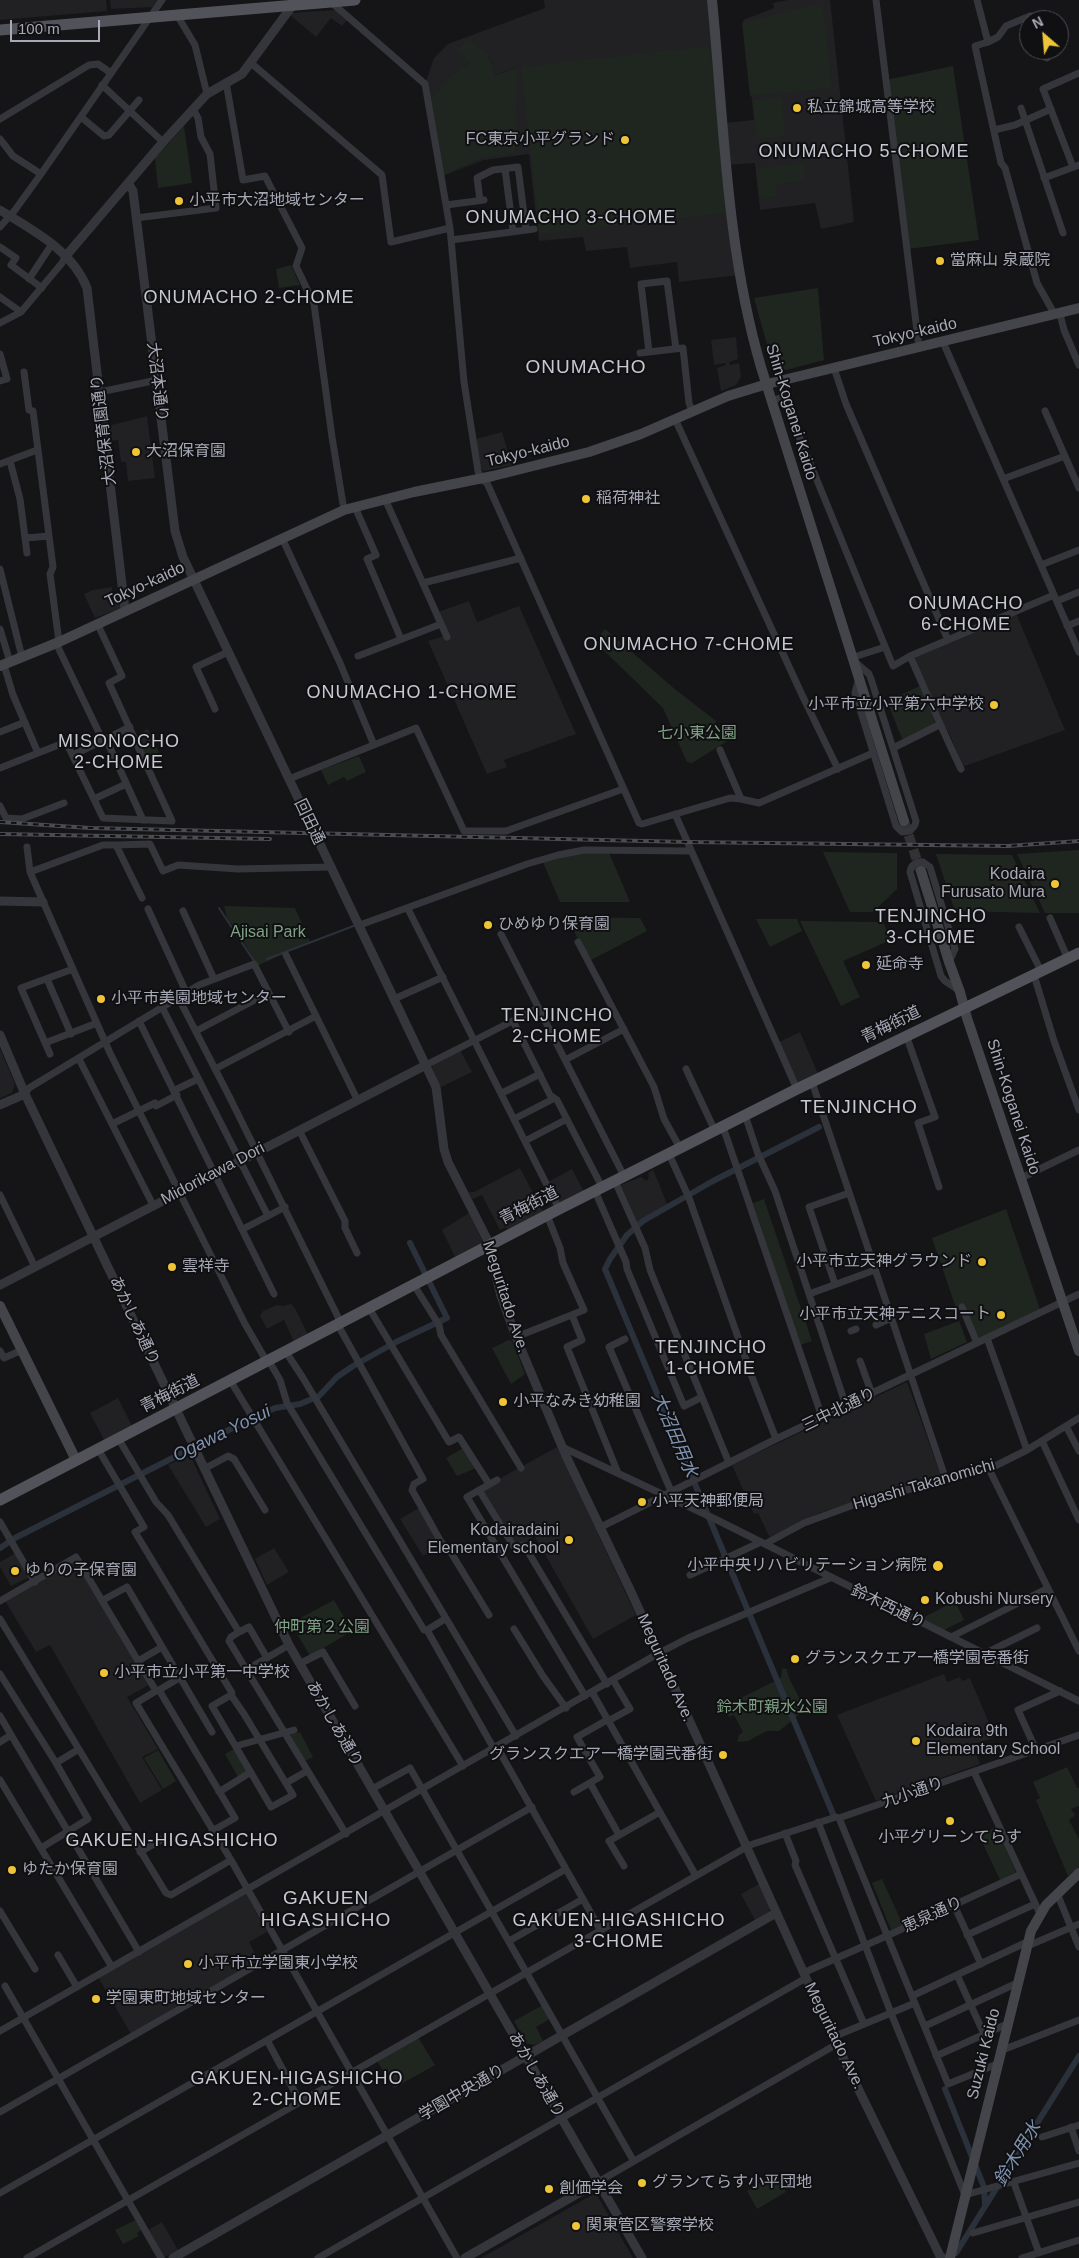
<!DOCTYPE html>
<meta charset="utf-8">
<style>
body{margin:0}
#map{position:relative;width:1079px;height:2258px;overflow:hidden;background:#151416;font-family:Arial,sans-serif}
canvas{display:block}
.north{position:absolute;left:1019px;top:10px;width:50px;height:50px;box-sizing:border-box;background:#100f11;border:1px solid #4c4d53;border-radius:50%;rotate:333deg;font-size:14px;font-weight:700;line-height:20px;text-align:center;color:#a6a9b6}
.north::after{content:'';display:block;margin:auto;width:18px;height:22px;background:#edc536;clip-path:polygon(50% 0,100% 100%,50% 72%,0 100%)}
.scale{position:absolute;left:10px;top:20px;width:90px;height:22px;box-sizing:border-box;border:2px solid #a6a9b6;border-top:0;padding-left:6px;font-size:15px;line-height:18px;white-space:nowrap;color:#a6a9b6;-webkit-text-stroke:4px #100f11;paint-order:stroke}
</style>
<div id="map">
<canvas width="1079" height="2258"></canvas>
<div class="north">N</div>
<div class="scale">100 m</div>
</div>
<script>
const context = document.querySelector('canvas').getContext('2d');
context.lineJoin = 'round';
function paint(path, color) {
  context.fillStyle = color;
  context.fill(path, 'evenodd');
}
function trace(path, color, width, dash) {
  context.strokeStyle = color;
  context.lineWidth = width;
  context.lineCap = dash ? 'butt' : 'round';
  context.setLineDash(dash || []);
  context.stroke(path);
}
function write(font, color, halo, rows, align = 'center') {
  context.font = font + ' Arial,"Noto Sans JP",sans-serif';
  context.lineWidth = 4;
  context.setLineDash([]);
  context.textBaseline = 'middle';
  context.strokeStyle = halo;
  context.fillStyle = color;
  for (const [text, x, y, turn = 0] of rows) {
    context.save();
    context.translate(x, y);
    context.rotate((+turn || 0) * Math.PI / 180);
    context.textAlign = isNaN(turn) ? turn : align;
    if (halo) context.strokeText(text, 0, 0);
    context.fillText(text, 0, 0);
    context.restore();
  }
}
const built = new Path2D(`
 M0 0H106L107 11 0 20Z
 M110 0H158L153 7 111 9Z
 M544 0H712L723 123 754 120 743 20 774 8 773 3 788 0H830L854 222 821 229 815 203 760 210 755 163 727 165 739 275 679 282 677 262 630 268 627 247 586 251 583 237 539 241 529 154 484 160 441 177 425 84 434 58 448 44 545 8ZM488 55 494 75 517 68 483 158 444 176 453 74Z
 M335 10 347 20 342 26 331 18 316 37 290 15 291 13Z
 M736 337 738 359 729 362 730 365 739 363 741 377 736 385 721 391 717 368 726 365 725 363 714 365 711 340Z
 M147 416 155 478 128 481 126 462H121L118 440 110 441 108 426Z
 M502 432 512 465 484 471 480 467 476 439Z
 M112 587V593L119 592 120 608 95 618 84 594 93 590Z
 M469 601 477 622 519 606 576 734 504 760 507 767 487 774 428 641 444 636 438 612Z
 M1016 613 1065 730 965 766 962 765 949 733 942 724 914 658Z
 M800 1032 818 1074 798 1084 779 1042Z
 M0 1049 15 1084 12 1093 0 1098Z
 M460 1050 472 1072 441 1087 432 1068 433 1064Z
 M520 1168 543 1212 507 1230 506 1227 500 1230 482 1195 472 1199 469 1192H474Z
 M572 1169 584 1192 562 1203 558 1201 548 1182Z
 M653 1169 667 1204 638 1224 621 1185 641 1177 647 1181 649 1176 648 1173Z
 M469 1213 482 1240 481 1244 455 1257 442 1230Z
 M291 1304 295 1308 308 1335 294 1342 284 1320 267 1329 260 1316 263 1311 277 1305 283 1306Z
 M907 1382 940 1473V1479L886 1492 819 1513 770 1538 758 1513 754 1514 732 1465Z
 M118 1398 132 1426 104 1440 90 1413Z
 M557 1447 636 1615 593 1639 534 1535 524 1545 514 1547 479 1490Z
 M190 1455 220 1519 206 1527 168 1465Z
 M419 1508 440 1546 423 1556 400 1519Z
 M274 1548 289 1572 267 1585 255 1559Z
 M16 1553 30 1577 11 1586 0 1567V1562Z
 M75 1561 149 1685 127 1697 158 1749 142 1757 162 1790 140 1803 50 1645 36 1652 5 1601Z
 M944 1674 947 1682 960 1677 962 1681 970 1678 995 1737 973 1745 980 1764 876 1801 837 1715Z
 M759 1884 770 1907 769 1912 755 1920 741 1894Z
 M246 1893 267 1932 249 1942 259 1961 131 2034 98 1977Z
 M592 2195H597L633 2258H481Z
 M162 2222 178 2250 164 2258 148 2230Z`);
const green = new Path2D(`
 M818 6 823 9 832 88 750 96 742 23 803 7Z
 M468 39 488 55 495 75 517 68 515 153 483 158 443 176 430 101 453 74 471 63 457 51Z
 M710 46 728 213 540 234 521 67Z
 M953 66 979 240 908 249 886 80Z
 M782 97 785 136 757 139 753 100Z
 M184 126 192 183 158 188 155 158Z
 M804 163 805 178 801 181 776 185V196L759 198 756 169Z
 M291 265 300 285 279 288 276 269Z
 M818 288 824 360 775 373 754 298Z
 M605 629 676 690 716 721V725L729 734V740L692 763 687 762 663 708 595 642Z
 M920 686 936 725 902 739 887 701Z
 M148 729 161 757 149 763 137 738 138 734Z
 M359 756 366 772 347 781 344 777 328 785 321 770Z
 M608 850 630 902H560L542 860 558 855Z
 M1079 850V913H1045L1017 854Z
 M823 852 897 853V889L873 912H850Z
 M936 854 1012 855 1040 913 955 911Z
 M224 906 295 908 310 942 257 966 241 937 227 918Z
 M567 917 640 918 647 931 589 961Z
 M756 919H797L802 931 770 947Z
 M800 921 883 922 891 940 843 961 860 997 841 1006Z
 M764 1199 812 1341 800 1345 753 1203Z
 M1006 1209 1041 1312 977 1343 962 1307 956 1308 932 1238Z
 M959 1321 967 1342 931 1359 924 1334Z
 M509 1340 512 1341 525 1374 511 1384 492 1348Z
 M463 1448 476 1468 457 1476 446 1458Z
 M334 1600 352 1631 310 1656 291 1623Z
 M955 1601 964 1620 944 1630 921 1619Z
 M782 1668 787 1669C788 1685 805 1696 800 1714L779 1731H767L748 1741 737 1742 739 1735 743 1732 734 1715 729 1717 727 1713 724 1714 721 1708 781 1678Z
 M300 1732 313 1757 305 1761 289 1737 291 1734Z
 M234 1749 247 1769 246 1773 238 1777 225 1754Z
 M158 1750 176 1781 163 1789 144 1758Z
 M1067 1767 1077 1788H1079V1806L1071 1809 1075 1815 1069 1820 1079 1839V1867L1068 1876 1036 1800 1040 1798 1033 1782Z
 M996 1827 1016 1872 1000 1880 979 1835Z
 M882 1879 903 1925 891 1930 872 1883Z
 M543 2005 550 2019 536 2027 543 2041 534 2045 526 2043 514 2021Z
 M418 2037 435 2065 394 2088 377 2061Z
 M776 2174 786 2192 757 2209 747 2191Z
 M136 2220 141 2230 137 2233 139 2236 123 2244 115 2230Z`);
const stream = new Path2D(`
 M219 908 254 961
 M267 959 356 925`);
const canal = new Path2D(`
 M819 1127 713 1181 643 1221 627 1235 610 1259 605 1269 833 1814
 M0 1548 15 1538 212 1438 275 1408 300 1404 319 1396 337 1377 353 1366 396 1342 447 1318 410 1243
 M945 2089 984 2187 985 2204
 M956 2253 1079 2056`);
const secondaryTunnel = new Path2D(`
 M904 821 920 870`);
const minor = new Path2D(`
 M876 0 919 347
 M977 0 988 42 975 46 1001 163 1005 168 1037 283 1055 315
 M331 2 425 84 450 228 464 382 478 471 481 479 487 483 639 823 642 824 730 798 741 799
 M177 15 195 45 207 94
 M988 42 998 37 1006 26 1030 16 1031 20
 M1044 50 1047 58
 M251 63 382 175 391 242 450 228
 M226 82 243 180 265 176 302 248 296 266 314 304 332 437 344 510
 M102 85 163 142
 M1021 108 1063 233
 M81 117 104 136 109 135 139 100
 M0 119 89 65 98 64 111 73
 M994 130 1015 125 1051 109
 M0 139 13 156 41 174
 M1073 167 1043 89 1079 73
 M505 169 513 231
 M1044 178 1079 165
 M480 200 477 178 493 170 518 167 526 230
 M446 205 484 200
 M136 218 216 208 210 154 201 137 198 118 193 109
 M0 227 15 210 41 174 162 0
 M451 240 534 229
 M0 247 16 258 11 265 42 288
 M29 279 52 244
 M0 297 21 312
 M1060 314 1064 330 1079 365
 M0 323 21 312 62 263 65 257
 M943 342 1079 652
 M649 352 641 284 667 281 676 349
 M640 353 683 348 689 403 692 411
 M0 354 7 379 0 381
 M834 368 846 404 948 640
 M24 372 29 410 33 411 53 567 50 574 59 642
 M100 392 157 380
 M772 401 783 397 893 666 910 656 1054 595
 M1045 411 1079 488
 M675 419 803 697 838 769
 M10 461 20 499 27 553
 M0 464 37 450
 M1003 479 1065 456
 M385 499 447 637
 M355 507 376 555 367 559 401 639
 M26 538 49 536
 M282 538 340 663 374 745
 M1041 565 1079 550
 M0 569 22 657
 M423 583 521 558
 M1057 601 1079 592
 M1067 626 1079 621
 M0 629 10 662
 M56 643 103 741
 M358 656 441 624
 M910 656C927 694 943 732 961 769
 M854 657 885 647
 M855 662 869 674 871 679 916 821 915 825 910 831 902 832 896 826 855 693 859 678
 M4 665 13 695 38 753
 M215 709 196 667 228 652
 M0 732 25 722
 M106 739 143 820
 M893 748 939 725
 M720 750 741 799 759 803 873 753
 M73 755 130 727
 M0 768 66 742 103 818 172 821 109 683 122 676 97 623
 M289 779 416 728 464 831H506L623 789
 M94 799 126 784
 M0 806 6 818 22 819 64 803
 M675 814 797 1089
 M116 845 150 844 163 871 178 865 238 869 332 867
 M27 847 30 872 110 1053 245 1324 267 1362
 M30 872 103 845H116L142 898
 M148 909 186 992
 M408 909 559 1209
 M183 911 214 979
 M1050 918 1068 959
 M360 925 527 864 558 855 584 850 691 851
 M1019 927 1041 971
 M501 934 624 1176
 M578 942 654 1087 664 1119 680 1148
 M286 955 357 1099
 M949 962 955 949 930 867 923 862C916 861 911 865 910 872L941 976 945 981 960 991
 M1034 975 1054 1041 1079 1110
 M47 979 71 1034
 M178 997 230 1098 341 1323
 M394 999 443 977
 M162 1007 268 1216 243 1229
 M139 1021 274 1294
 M513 1021 550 1095 557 1100 602 1187
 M196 1031 268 993
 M906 1035 935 1117 918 1123 939 1187
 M45 1043 97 1023
 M50 1054 21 988 73 969
 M79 1059 153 1205
 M565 1060 624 1029
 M426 1065 538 1008
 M215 1069 316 1016
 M686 1069 715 1131
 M812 1082 946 1480
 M175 1090 198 1079
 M502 1093 540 1074
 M25 1094 29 1088 199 985 254 964 289 1032
 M745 1115 758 1154 775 1191 846 1406
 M514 1119 553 1099
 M112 1124 155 1103 156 1106 177 1095
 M723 1127 822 1417
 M299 1130 345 1221V1228L357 1253
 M525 1141 567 1119
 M669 1154 689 1198 752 1377 776 1439
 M1021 1178 1079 1150
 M615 1181 645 1248 650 1270 729 1463
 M595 1191 626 1262 627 1269 684 1406 702 1397
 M0 1195 35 1267
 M268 1216 285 1207
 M835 1284 809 1207 849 1193
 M414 1285 439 1325 441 1335 521 1468
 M809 1294 875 1270
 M962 1307 977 1343
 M369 1308 449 1442 459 1437 489 1484
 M572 1315 582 1340 567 1347 618 1473
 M338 1325 423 1479 414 1484 412 1490 441 1542 450 1551 489 1615
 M876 1325 891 1318
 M851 1331 856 1329
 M516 1337 584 1310 563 1263 560 1248 547 1215
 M987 1338 1027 1450
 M625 1339 609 1347 671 1491
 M0 1351 4 1358 22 1350
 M286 1352 303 1378 516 1736
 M269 1361 280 1380 287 1403 424 1630H427L494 1749
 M860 1361 872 1394
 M230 1380 463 1766
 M1066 1426 1079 1451
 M118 1438 156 1502 168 1515 239 1632 231 1637 229 1641 346 1834
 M1042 1441 1079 1520
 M562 1447 715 1519 1079 1701
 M98 1449 144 1527 135 1532 232 1693 231 1695 244 1714 293 1795 271 1807 212 1706 231 1695
 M204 1469 228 1456 234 1459 265 1510
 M989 1469 1079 1651
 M497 1480 467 1497 585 1696
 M479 1490 514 1547 524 1545 607 1684
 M0 1522 35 1582
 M599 1528 776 1439 1079 1294
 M765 1544 804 1523 867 1500 989 1469 1027 1450 1079 1418
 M690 1575 761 1542
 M103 1600 127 1587 212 1732
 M0 1601 76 1557 156 1691 136 1703 231 1860 457 2258
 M0 1619 166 1893 171 1895 231 1860
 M514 1629 543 1676 566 1708
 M427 1630 445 1619
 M239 1632 249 1627 267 1658
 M951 1637 1048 1588
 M984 1654 1037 1628
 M138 1661 162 1647
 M299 1664 323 1652 355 1706
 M246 1670 289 1645
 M0 1674 56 1763 88 1819 41 1848
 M159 1690 181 1677
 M156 1691 159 1690 235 1818 212 1831
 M592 1692 696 1876
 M0 1716 139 1952
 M608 1721 630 1709 613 1680
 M0 1742 11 1735
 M236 1746 294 1730
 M497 1747 601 1931
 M1036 1750 1018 1710 1060 1691
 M56 1763 79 1749
 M974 1772 1040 1914
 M0 1780 112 1967
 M286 1783 307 1771
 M590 1783 619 1835
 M372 1789 410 1768 633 2160
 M219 1792 251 1772
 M574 1792 600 1777 577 1737 607 1720
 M839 1818 948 2084 997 2064
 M818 1822 891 2013 965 2195 1079 2163
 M785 1833 796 1861 795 1865 864 2024
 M140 1852 161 1840
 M624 1866 609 1841 660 1812
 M1057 1893 1079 1947
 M954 1905 981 1964
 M0 1911 35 1969
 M967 1935 1035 1904
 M509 1941 583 1899
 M58 1955 77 1987
 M803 1973 891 1934 1021 1874
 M957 1975 984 2034
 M5 1986 161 2258
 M912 1996 1027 1942 1030 1945 1079 1924
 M925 2026 1017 1983
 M0 2031 659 1653 688 1638 830 1578
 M833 2037 915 2003
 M267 2040 300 2102
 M1000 2051 1079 2020
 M936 2056 1007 2024
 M0 2112 532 1807
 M1071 2127 1079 2151
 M1042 2137 1079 2125
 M598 2182 837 2044
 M1014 2183 1039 2253
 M0 2193 566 1869
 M973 2233 1079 2202
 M27 2258 750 1845 836 1817 839 1818 871 1807 1079 1735
 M318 2258 806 1978
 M1022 2258 1079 2240`);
const tertiary = new Path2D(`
 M128 183 133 191 175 531 183 557 436 1087 444 1149 448 1162 487 1239 501 1296 516 1337 566 1456 632 1594 831 2033 940 2256 943 2258
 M0 210C32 230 72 250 87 288L125 610
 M65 257 163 142 207 94 242 74 295 2
 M0 901 43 902
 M0 1035 25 1094 289 1645 642 2258
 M0 1105 25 1094
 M0 1285 426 1065
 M173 2258 776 1913
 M465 2258 598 2182`);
const secondary = new Path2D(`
 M712 0C724 122 726 248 761 367L904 821
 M0 666 59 642 344 510 414 492 493 476 589 452 641 434 728 396 767 384 1079 308
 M921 871 949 962 960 992 967 1018 1079 1351
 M0 1306 76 1460
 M950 2258 1031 1931 1046 1905 1079 1873`);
const primary = new Path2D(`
 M0 30 355 0
 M0 1500 559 1209 797 1089 1079 953`);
const rail = new Path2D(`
 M0 822 90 828 688 842 1008 846 1079 841
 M0 834 270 839`);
const markers = [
 [797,108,5,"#edc536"],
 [625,140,5,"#edc536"],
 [179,201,5,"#edc536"],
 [940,261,5,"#edc536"],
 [136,452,5,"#edc536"],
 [586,499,5,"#edc536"],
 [994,705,5,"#edc536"],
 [1055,884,5,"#edc536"],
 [488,925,5,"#edc536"],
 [866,965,5,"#edc536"],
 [101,999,5,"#edc536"],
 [982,1262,5,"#edc536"],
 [172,1267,5,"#edc536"],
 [1001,1315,5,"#edc536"],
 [503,1402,5,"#edc536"],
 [642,1502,5,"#edc536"],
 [569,1540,5,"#edc536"],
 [938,1566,6,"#edc536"],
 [15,1571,5,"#edc536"],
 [925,1600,5,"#edc536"],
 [795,1659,5,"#edc536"],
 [104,1673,5,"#edc536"],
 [916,1741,5,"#edc536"],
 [723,1755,5,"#edc536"],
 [950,1821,5,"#edc536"],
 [12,1870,5,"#edc536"],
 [188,1964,5,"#edc536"],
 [96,1999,5,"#edc536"],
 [642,2183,5,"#edc536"],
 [549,2189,5,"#edc536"],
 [576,2226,5,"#edc536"]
];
const poiNames = [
 ["私立錦城高等学校",807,108],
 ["FC東京小平グランド",615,140,"right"],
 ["小平市大沼地域センター",189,201],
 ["當麻山 泉蔵院",950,261],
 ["大沼保育園",146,452],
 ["稲荷神社",596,499],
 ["小平市立小平第六中学校",984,705,"right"],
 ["Kodaira",1045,875,"right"],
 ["Furusato Mura",1045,893,"right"],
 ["ひめゆり保育園",498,925],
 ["延命寺",876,965],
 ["小平市美園地域センター",111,999],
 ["小平市立天神グラウンド",972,1262,"right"],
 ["雲祥寺",182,1267],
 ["小平市立天神テニスコート",991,1315,"right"],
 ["小平なみき幼稚園",513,1402],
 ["小平天神郵便局",652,1502],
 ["Kodairadaini",559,1531,"right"],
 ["Elementary school",559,1549,"right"],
 ["小平中央リハビリテーション病院",927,1566,"right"],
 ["ゆりの子保育園",25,1571],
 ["Kobushi Nursery",935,1600],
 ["グランスクエア一橋学園壱番街",805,1659],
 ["小平市立小平第一中学校",114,1673],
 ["Kodaira 9th",926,1732],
 ["Elementary School",926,1750],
 ["グランスクエア一橋学園弐番街",713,1755,"right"],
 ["小平グリーンてらす",950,1838,"center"],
 ["ゆたか保育園",22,1870],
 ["小平市立学園東小学校",198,1964],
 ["学園東町地域センター",106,1999],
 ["グランてらす小平団地",652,2183],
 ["創価学会",559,2189],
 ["関東管区警察学校",586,2226]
];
const streetNames = [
 ["Tokyo-kaido",915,333,-13],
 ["大沼本通り",157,382,83],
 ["Shin-Koganei Kaido",791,412,73],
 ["大沼保育園通り",104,430,-97],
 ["Tokyo-kaido",528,452,-14],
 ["Tokyo-kaido",145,585,-25],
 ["回田通",309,822,64],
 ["青梅街道",891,1025,-26],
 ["Shin-Koganei Kaido",1013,1107,72],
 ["Midorikawa Dori",213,1174,-28],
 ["青梅街道",529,1206,-27],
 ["Meguritado Ave.",505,1297,72],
 ["あかしあ通り",134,1321,65],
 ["青梅街道",170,1394,-27],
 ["三中北通り",839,1410,-26],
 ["Higashi Takanomichi",924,1485,-16],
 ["鈴木西通り",888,1607,26],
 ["Meguritado Ave.",665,1668,66],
 ["あかしあ通り",334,1724,60],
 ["九小通り",913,1793,-19],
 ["恵泉通り",933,1915,-25],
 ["Meguritado Ave.",834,2036,64],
 ["Suzuki Kaido",984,2054,-76],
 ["あかしあ通り",536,2075,60],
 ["学園中央通り",462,2093,-30]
];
const parkNames = [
 ["七小東公園",697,734],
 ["Ajisai Park",268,933],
 ["仲町第２公園",322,1628],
 ["鈴木町親水公園",772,1708]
];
const neighbourhoodNames = [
 ["ONUMACHO 5-CHOME",864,152],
 ["ONUMACHO 3-CHOME",571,218],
 ["ONUMACHO 2-CHOME",249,298],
 ["ONUMACHO",966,604],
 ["6-CHOME",966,625],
 ["ONUMACHO 7-CHOME",689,645],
 ["ONUMACHO 1-CHOME",412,693],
 ["MISONOCHO",119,742],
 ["2-CHOME",119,763],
 ["TENJINCHO",931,917],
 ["3-CHOME",931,938],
 ["TENJINCHO",557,1016],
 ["2-CHOME",557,1037],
 ["TENJINCHO",711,1348],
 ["1-CHOME",711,1369],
 ["GAKUEN-HIGASHICHO",172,1841],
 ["GAKUEN-HIGASHICHO",619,1921],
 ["3-CHOME",619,1942],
 ["GAKUEN-HIGASHICHO",297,2079],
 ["2-CHOME",297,2100]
];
const waterNames = [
 ["Ogawa Yosui",222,1434,-26],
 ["大沼田用水",674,1435,67],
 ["鈴木用水",1018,2154,-58]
];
const quarterNames = [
 ["ONUMACHO",586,368],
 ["TENJINCHO",859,1108],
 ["GAKUEN",326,1899],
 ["HIGASHICHO",326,1921]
];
paint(built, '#212023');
paint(green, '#1f2620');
trace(stream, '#2b313a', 2);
trace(canal, '#2b313a', 6);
trace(secondaryTunnel, '#323236', 10, [10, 5]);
trace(minor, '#35363b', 7);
trace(tertiary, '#35363b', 9);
trace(secondary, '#44444b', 10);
trace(primary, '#52525a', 11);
trace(rail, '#4b4b52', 4);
trace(rail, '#100f11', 2, [5.5]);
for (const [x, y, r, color] of markers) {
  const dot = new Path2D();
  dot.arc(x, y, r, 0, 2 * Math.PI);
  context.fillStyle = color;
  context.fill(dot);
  trace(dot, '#100f11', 2);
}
write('16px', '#a6a9b6', '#100f11', poiNames, 'left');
write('16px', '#a6a9b6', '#100f11', streetNames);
write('16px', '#7ea184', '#100f11', parkNames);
context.letterSpacing = '1px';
write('18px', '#c7c9d2', '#100f11', neighbourhoodNames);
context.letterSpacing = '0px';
write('italic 18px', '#7e93b0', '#100f11', waterNames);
context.letterSpacing = '1px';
write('19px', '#c7c9d2', '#100f11', quarterNames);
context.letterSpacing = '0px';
</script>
